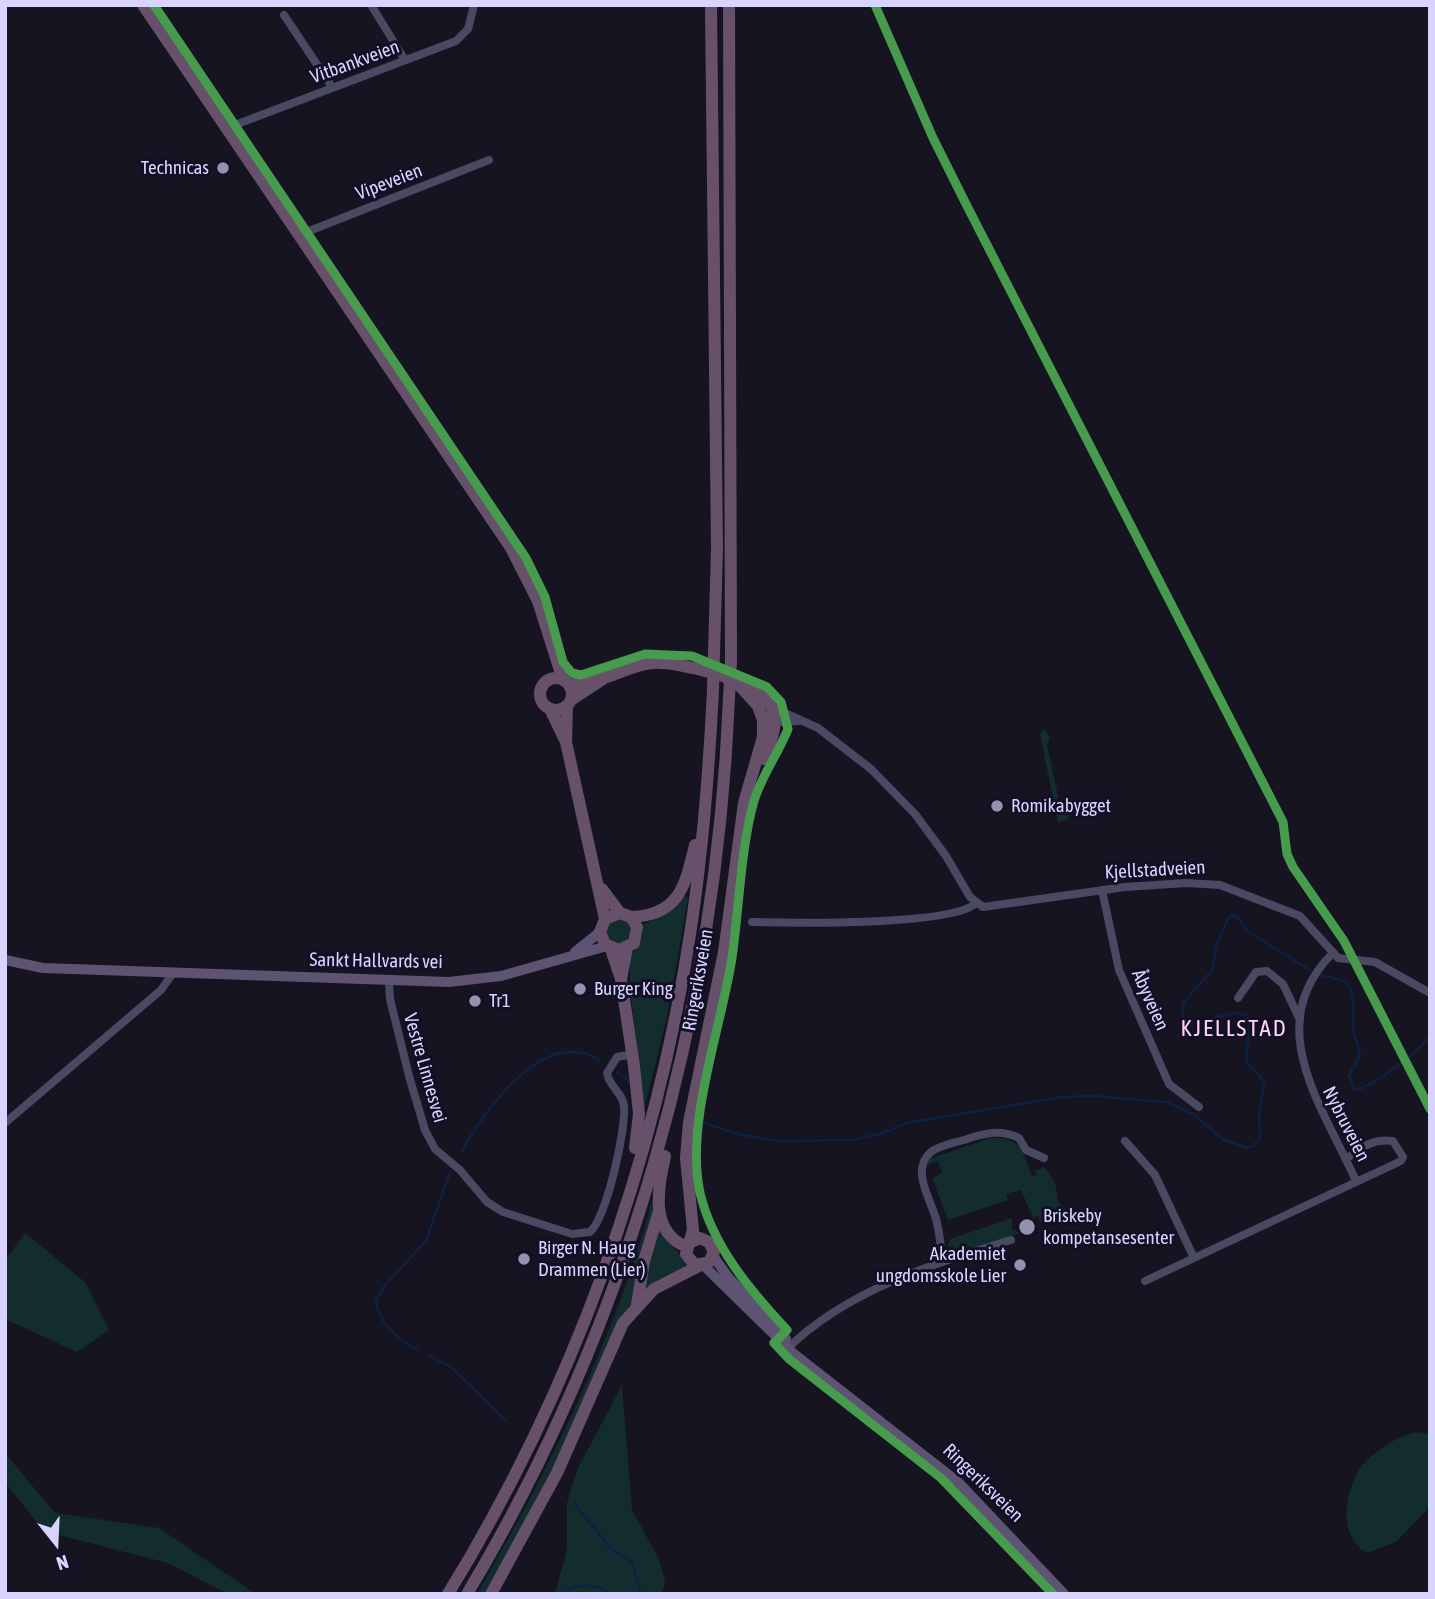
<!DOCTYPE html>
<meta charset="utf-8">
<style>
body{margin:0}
#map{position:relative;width:1435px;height:1599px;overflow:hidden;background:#161421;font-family:"Asap Condensed",sans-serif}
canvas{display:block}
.frame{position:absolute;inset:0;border:7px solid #d9d4ff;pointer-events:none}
.north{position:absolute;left:21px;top:1508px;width:70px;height:70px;-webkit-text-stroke:5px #130f26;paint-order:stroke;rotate:162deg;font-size:19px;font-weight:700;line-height:28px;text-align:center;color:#d9d4ff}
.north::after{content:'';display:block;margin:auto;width:24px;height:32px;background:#d9d4ff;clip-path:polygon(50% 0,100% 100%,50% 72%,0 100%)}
</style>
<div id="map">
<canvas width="1435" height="1599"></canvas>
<div class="frame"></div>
<div class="north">N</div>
</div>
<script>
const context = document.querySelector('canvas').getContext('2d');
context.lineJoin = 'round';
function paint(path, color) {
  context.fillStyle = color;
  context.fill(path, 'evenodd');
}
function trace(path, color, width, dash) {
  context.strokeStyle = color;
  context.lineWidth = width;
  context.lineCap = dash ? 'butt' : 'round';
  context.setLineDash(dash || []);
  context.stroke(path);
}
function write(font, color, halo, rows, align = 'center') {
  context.font = font + ' "Asap Condensed",sans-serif';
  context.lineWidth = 6;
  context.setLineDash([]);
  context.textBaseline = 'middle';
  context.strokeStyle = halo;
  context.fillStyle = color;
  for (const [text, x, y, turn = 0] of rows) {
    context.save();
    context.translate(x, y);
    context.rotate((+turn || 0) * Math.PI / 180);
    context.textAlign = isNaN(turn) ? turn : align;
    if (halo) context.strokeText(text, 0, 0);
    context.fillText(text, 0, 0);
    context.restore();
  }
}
const green = new Path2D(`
 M1045 728 1050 739 1047 744 1059 801 1057 804 1070 818 1058 823 1040 734Z
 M682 896 688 898 667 1017 644 1110 630 987V957L641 941 643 925 673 909Z
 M607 931a12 12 0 1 1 24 0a12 12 0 1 1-24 0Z
 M990 1138C1023 1137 1022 1150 1032 1176L1036 1175 1035 1171 1043 1167C1052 1174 1059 1189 1057 1200L1068 1213 1040 1222 1038 1216 1033 1218 1021 1190 1006 1194 1008 1200 948 1220 932 1178 942 1173 938 1161 927 1165 929 1159Z
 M653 1198 655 1213 633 1304 559 1459 487 1594H477C549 1470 616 1336 653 1198Z
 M1012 1218V1229L1020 1233 956 1255 946 1249 950 1239Z
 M658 1228 689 1266 644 1293 648 1257Z
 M25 1233 85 1282 109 1330 77 1352 5 1319V1260Z
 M622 1385 632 1510 659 1559 665 1582 662 1594H555L567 1549V1503L578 1468Z
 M1417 1432 1430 1434V1507L1396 1542 1367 1553C1338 1538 1344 1494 1359 1470 1373 1451 1395 1437 1417 1432Z
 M5 1453 55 1513 159 1528 256 1594H228L168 1563 43 1531 5 1482Z`);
const stream = new Path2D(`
 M1321 975 1346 981C1358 999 1352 1014 1354 1033 1356 1041 1359 1048 1360 1056L1349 1075 1355 1090C1371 1088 1422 1050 1430 1035
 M617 1072 629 1081
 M704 1123 738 1134 777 1141 851 1140 880 1134 907 1123 1061 1097 1095 1096 1166 1102 1193 1114 1224 1140 1246 1148 1253 1146 1260 1138 1259 1113 1265 1083 1246 1061 1250 1019 1248 1015 1235 1013 1190 1023 1183 1019V1003L1212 970 1216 947 1228 918 1236 915 1247 931 1310 970
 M462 1151C484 1112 545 1023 600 1061
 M417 1350C398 1339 378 1324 376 1300L385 1285 426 1241 449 1175
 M428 1355 451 1367 505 1420
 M574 1503 611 1549 632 1562 641 1594
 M565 1594C573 1582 600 1584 609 1594`);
const minor = new Path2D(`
 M371 5 405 60
 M284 15 332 87
 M227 128 456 41 468 29 474 5
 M299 235 489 160
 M770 715 785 713 818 728 871 769 915 814 946 856 970 897 983 907 1125 887 1186 883 1220 885 1300 916 1338 958 1375 962 1430 993
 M770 723 798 721
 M1102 890 1119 970 1169 1084 1199 1107
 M752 922C790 923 953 926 976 903
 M1333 953C1259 1025 1325 1110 1356 1181
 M389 981 390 999 409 1076 425 1130 435 1149 460 1170 487 1202 503 1212 572 1234 590 1232C607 1216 626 1130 624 1106 623 1093 609 1087 607 1073L617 1057 633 1054
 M1238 998 1256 972 1267 971 1283 984 1300 1020
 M5 1123 161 990 173 973
 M1125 1141 1155 1175 1194 1258 1401 1161 1403 1157 1393 1141C1373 1138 1362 1147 1346 1159
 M943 1261C941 1249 940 1236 937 1223 933 1202 909 1171 931 1152 940 1145 955 1143 967 1139 985 1133 1001 1129 1019 1138L1026 1150 1044 1158
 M1145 1281 1194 1258
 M787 1349C847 1290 933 1264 1011 1240`);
const major = new Path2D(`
 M575 952 600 932
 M5 960 43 968 449 982 501 976 607 946
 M713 1256 728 1277 786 1339
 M703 1265 794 1354 959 1483 1064 1594`);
const highway = new Path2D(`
 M143 5 511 548 538 601 563 680
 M711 5 717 549 714 653
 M729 5 731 661
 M540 694a16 16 0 1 1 32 0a16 16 0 1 1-32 0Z
 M569 685C581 682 595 681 607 677 622 672 637 664 653 663 678 661 756 681 769 702 780 721 772 741 764 759
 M571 700 603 679
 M567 706 566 742 605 919
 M550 709 566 742
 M602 889 620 913 631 917 637 927 634 943 619 950 605 944 600 932 605 919 620 913
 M631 917C679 915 685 887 695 845
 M611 949 621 979 634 1066 639 1114 635 1148
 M621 979 627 948
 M665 1156C658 1189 649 1232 687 1247
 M691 1242 700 1238 709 1242 714 1252 709 1262 695 1265 686 1254 693 1230 686 1158 689 1122 724 952 744 803 763 737V720L758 706 738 684
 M637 1305 644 1261 659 1211
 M448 1594C572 1392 656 1162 691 928 703 849 709 770 713 691
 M467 1594C630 1322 716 1014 729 698
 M491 1594 557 1473 623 1323 654 1289 699 1266`);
const highwayBridge = new Path2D(`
 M713 691 714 653
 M729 698 731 661`);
const cycleway = new Path2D(`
 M154 5 526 558 545 597 563 662 572 673 581 675 645 654 692 656 767 687 781 702 788 729C778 754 762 775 754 801 741 846 739 909 732 958 721 1029 685 1123 700 1193 713 1247 750 1290 787 1330L774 1343 789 1359 941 1478 1053 1594
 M875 5 933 138 966 204 1283 822 1287 854 1293 867 1344 941 1430 1109`);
const markers = [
 [223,168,7,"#9591b1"],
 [997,806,7,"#9591b1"],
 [580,989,7,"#9591b1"],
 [475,1001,7,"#9591b1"],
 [1027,1227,9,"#9591b1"],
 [524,1259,7,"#9591b1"],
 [1020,1265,7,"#9591b1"]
];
const streetNames = [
 ["Vitbankveien",355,62,-20],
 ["Vipeveien",389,182,-21],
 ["Kjellstadveien",1155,870,-3],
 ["Sankt Hallvards vei",376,961,1],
 ["Ringeriksveien",698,980,-80],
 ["Åbyveien",1150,1000,66],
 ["Vestre Linnesvei",425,1068,74],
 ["Nybruveien",1346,1124,63],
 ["Ringeriksveien",983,1483,44]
];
const poiNames = [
 ["Technicas",209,168,"right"],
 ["Romikabygget",1011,806],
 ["Burger King",594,989],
 ["Tr1",489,1001],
 ["Briskeby",1043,1216],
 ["kompetansesenter",1043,1238],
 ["Birger N. Haug",538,1248],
 ["Drammen (Lier)",538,1270],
 ["Akademiet",1006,1254,"right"],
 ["ungdomsskole Lier",1006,1276,"right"]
];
const quarterNames = [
 ["KJELLSTAD",1234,1029]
];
paint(green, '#132c2d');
trace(stream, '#0d2144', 2.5);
trace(minor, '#4a4962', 8);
trace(major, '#5e5373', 10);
trace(highway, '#67516a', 12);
trace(highwayBridge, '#67516a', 12);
trace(cycleway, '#469c4c', 9);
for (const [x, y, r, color] of markers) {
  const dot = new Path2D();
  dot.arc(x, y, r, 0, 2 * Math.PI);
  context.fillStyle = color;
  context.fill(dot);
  trace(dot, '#130f26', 2.5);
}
write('19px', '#d9d4ff', '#130f26', streetNames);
write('19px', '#d9d4ff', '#130f26', poiNames, 'left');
context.letterSpacing = '2px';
write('23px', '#ffd6f0', '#130f26', quarterNames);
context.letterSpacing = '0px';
</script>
